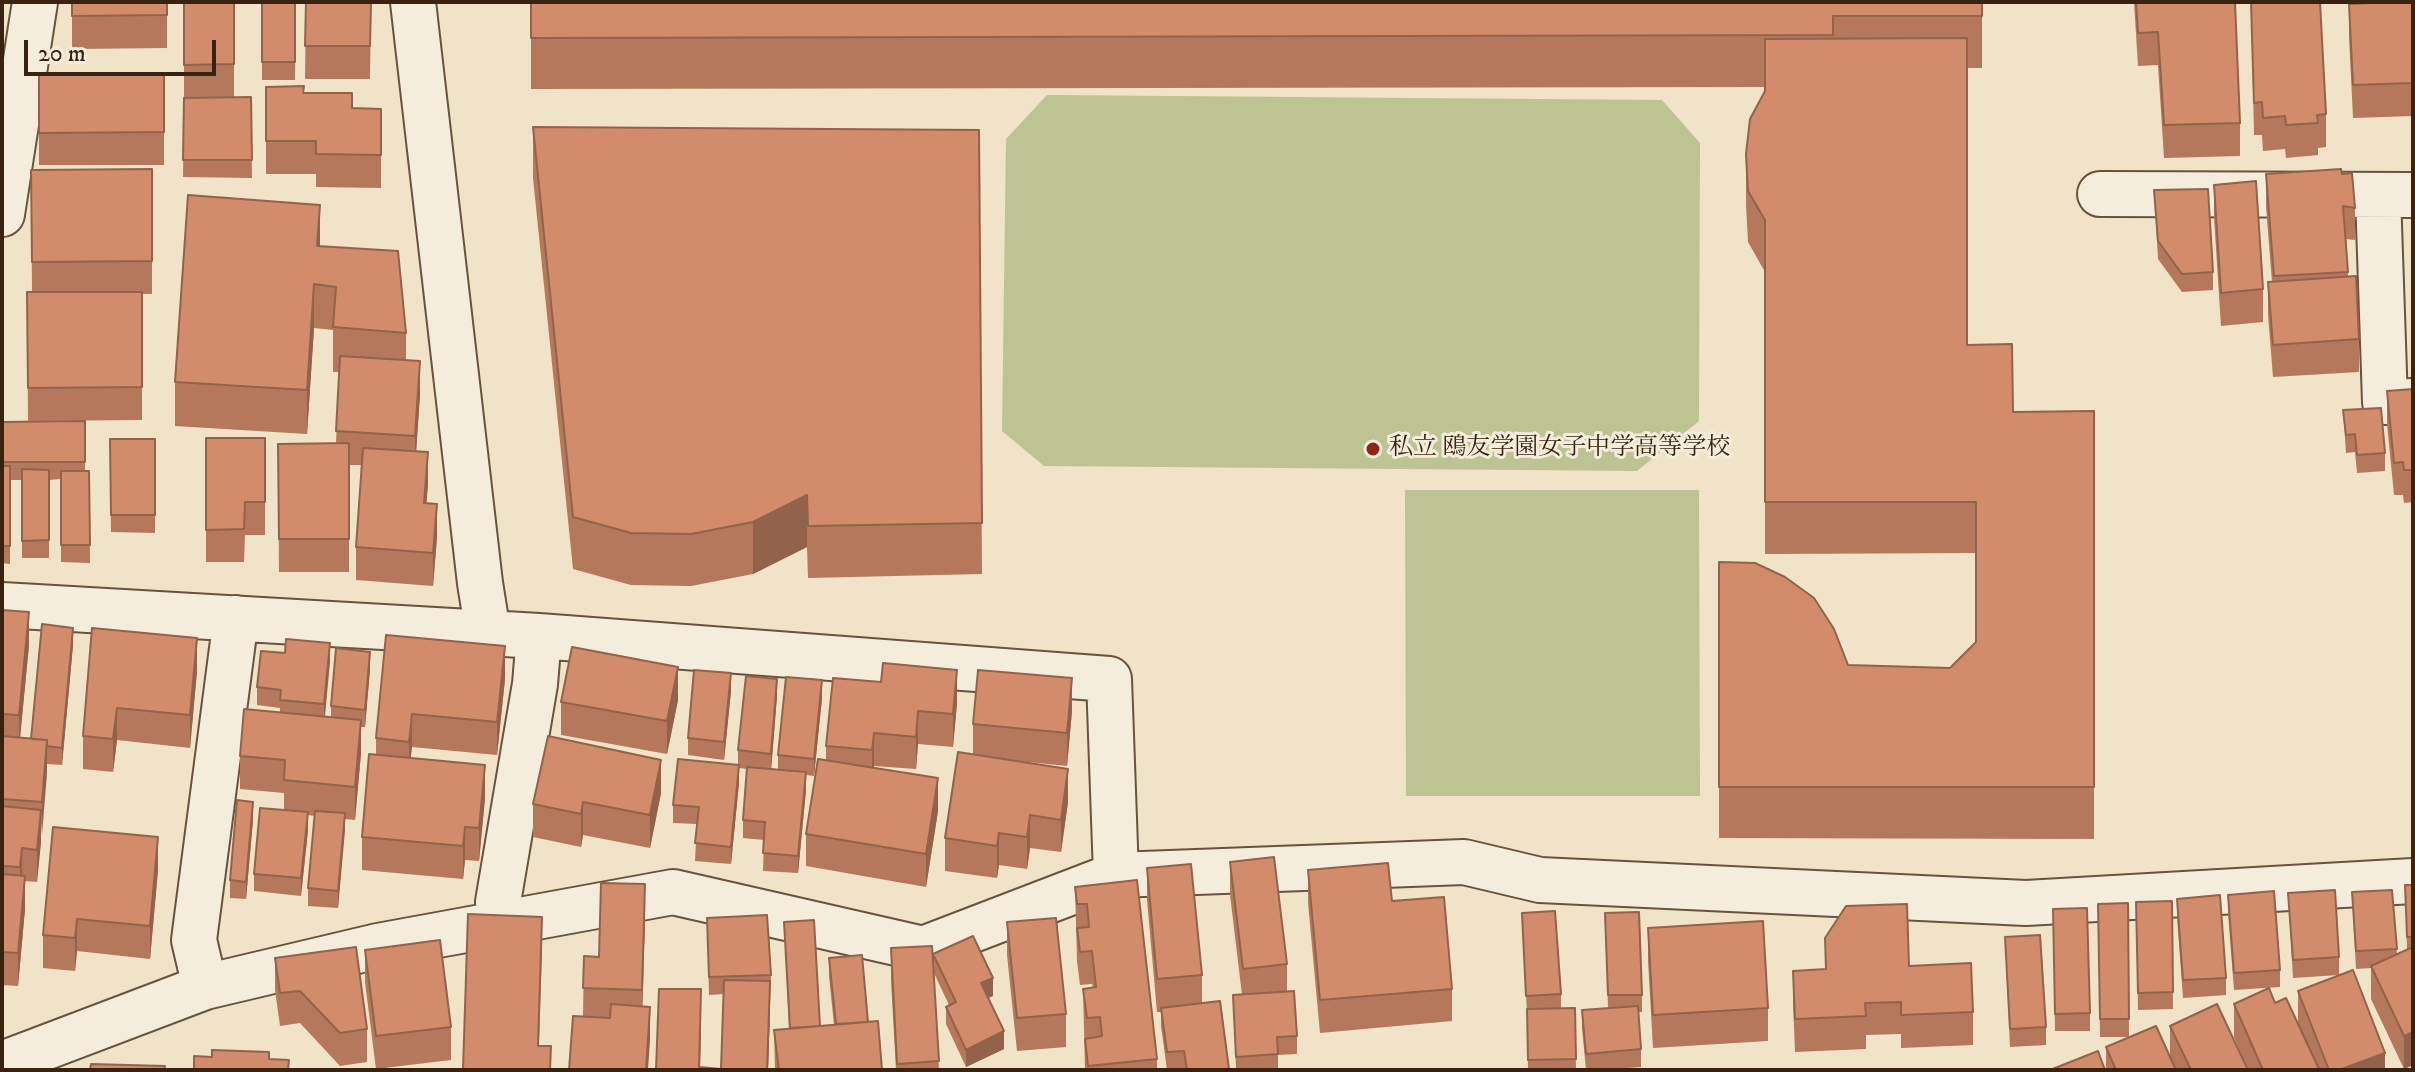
<!DOCTYPE html>
<meta charset="utf-8">
<style>
body{margin:0}
#map{position:relative;width:2415px;height:1072px;overflow:hidden;background:#f0e3c7;font-family:"IM FELL DW Pica",serif}
canvas{display:block}
.frame{position:absolute;inset:0;border:4px solid #392310;pointer-events:none}
.scale{position:absolute;left:24px;top:40px;width:192px;height:36px;box-sizing:border-box;border:4px solid #392310;border-top:0;padding-left:10px;font-size:24px;line-height:28px;white-space:nowrap;color:#392310;-webkit-text-stroke:6px #f5eddb;paint-order:stroke}
</style>
<div id="map">
<canvas width="2415" height="1072"></canvas>
<div class="frame"></div>
<div class="scale">20 m</div>
</div>
<script>
const context = document.querySelector('canvas').getContext('2d');
context.lineJoin = 'round';
function paint(path, color) {
  context.fillStyle = color;
  context.fill(path, 'evenodd');
}
function trace(path, color, width, dash) {
  context.strokeStyle = color;
  context.lineWidth = width;
  context.lineCap = dash ? 'butt' : 'round';
  context.setLineDash(dash || []);
  context.stroke(path);
}
function write(font, color, halo, rows, align = 'center') {
  context.font = font + ' "IM FELL DW Pica","Noto Serif JP",serif';
  context.lineWidth = 6;
  context.setLineDash([]);
  context.textBaseline = 'middle';
  context.strokeStyle = halo;
  context.fillStyle = color;
  for (const [text, x, y, turn = 0] of rows) {
    context.save();
    context.translate(x, y);
    context.rotate((+turn || 0) * Math.PI / 180);
    context.textAlign = isNaN(turn) ? turn : align;
    if (halo) context.strokeText(text, 0, 0);
    context.fillText(text, 0, 0);
    context.restore();
  }
}
const green = new Path2D(`
 M1047 95 1662 100 1700 143 1699 421 1637 471 1044 466 1002 431 1006 139Z
 M1405 490H1699L1700 796H1406Z`);
const minor = new Path2D(`
 M413 2 480 583 488 633
 M2100 194 2413 195
 M2378 195 2385 402 2413 401
 M2 214 35 2
 M2 605 539 636 1109 679 1116 875
 M501 924 498 902 535 684 539 636
 M205 987 194 940 236 618
 M2 1064 205 987 378 946 673 892 923 949 1116 875 1464 862 1540 880 2026 903 2413 881`);
const wall = new Path2D(`
 M72 2H167V48L72 49Z
 M234 2V97H184V3Z
 M262 2H296L295 80H262Z
 M306 2H371L370 79H305Z
 M531 2H1982V68H1967V345L2013 412 2094 411V839L1719 838V562L1848 665 1950 668 1976 642V553L1765 554V272L1748 242 1746 205V154L1765 91V87L531 89Z
 M2134 2H2235L2240 123V156L2164 158 2158 65 2138 66Z
 M2251 2 2326 114V147L2318 148V155L2286 158 2285 149 2263 151 2262 135H2254Z
 M2360 2H2413V116L2353 118 2349 37V4L2360 3Z
 M39 73H164V165H39Z
 M266 87 304 93 352 108 381 109V188L316 187V174H266Z
 M251 97 252 178 183 177 184 98Z
 M533 127 979 130 982 574 808 578 807 547 753 574 691 586 631 585 573 569 533 178Z
 M152 169V294H142V420L28 421 27 292H32L31 170Z
 M2266 174 2355 208V240L2346 239 2348 276 2359 339V372L2273 377 2268 315V282H2272L2266 207Z
 M2214 185 2263 289V322L2221 326 2214 218Z
 M2154 190 2213 272V290L2182 292 2158 259Z
 M320 246 406 333V360L420 394 416 451 428 484 426 503 437 537 433 586 356 580V547L362 465H349V572H279L278 444 336 443 339 372H333V330L314 328 307 434 175 426V382Z
 M2413 389V502L2404 503 2403 495H2394L2387 424V391Z
 M2343 410 2385 453V471L2357 473 2355 452 2346 453Z
 M85 421V471H89L90 563 61 562V479L49 480V558H22V480H10V564L2 563V422Z
 M206 438H265V535H245L244 562H206Z
 M110 439H155V533L111 532Z
 M2 610 29 645 20 738 31 739 73 645 62 765 47 764 37 882 25 881V909L18 986 2 985Z
 M92 628 197 671 190 748 117 740 113 772 83 769V736Z
 M386 635 505 679 497 755 412 747 410 758 485 798 479 861 465 860 463 879 362 870V837L376 754V738Z
 M330 661 325 717H331V706L370 669 365 727H361V753L355 820 345 819 338 908 308 906V888L315 816 308 815V830L301 896 254 891V874L284 810V793L240 789V756L280 713V708L257 705V687Z
 M833 678 957 703 953 747 918 744 916 769 874 766V768L938 811 926 887 806 866V834L826 760V746Z
 M731 691 724 760 688 755V738Z
 M777 696 771 769H778V755L822 698 814 776 806 775V790L798 873 763 871 764 840 743 838V820L747 769 739 768V783L731 864 695 861 697 824 673 823V805L738 765V750Z
 M678 700 667 754 561 735V702Z
 M1072 711 1067 766 1018 761 1068 802 1061 852 1030 848 1027 869 999 865 997 878 945 871V838L973 754V724Z
 M661 793 650 848 583 835 581 847 533 837V804Z
 M253 820 246 899 230 898V880Z
 M1230 862 1287 964V992L1297 1036V1054L1278 1055V1070H1236L1233 995H1242L1230 895Z
 M1147 868 1202 975V1003L1220 1001 1229 1070H1184V1068L1167 1070 1161 1026V1012H1157L1147 900Z
 M158 870 150 959 77 951 75 971 43 968V935Z
 M1308 870 1392 901 1452 989V1021L1320 1033 1308 903Z
 M1137 880 1157 1059V1070H1085L1083 989 1093 987 1092 984 1080 985 1077 961 1075 887Z
 M2405 885H2413V1065L2404 1069 2371 999V968L2356 969 2352 892 2392 890 2397 954 2407 950Z
 M2288 893 2339 957V975L2293 978Z
 M2228 895 2280 970V987L2234 990 2228 913Z
 M2177 899 2226 978V995L2183 998 2177 917Z
 M2172 901 2173 1009 2138 1010 2136 902Z
 M2128 903 2129 1037H2100L2098 904Z
 M2053 909 2090 1013V1031H2055Z
 M1522 913 1561 994V1008H1575L1576 1070H1528L1527 1014Z
 M1605 913 1642 995V1012H1638L1641 1049V1067L1602 1070H1586L1582 1028V1010L1608 1008Z
 M645 917 642 1006 650 1040 583 1016 584 956 599 957Z
 M707 918 771 975 768 1070H656L701 1022 700 1067 721 1069 724 994 709 995Z
 M784 922 820 1026 834 1025 829 976V958L868 1022 882 1070H775L774 1030 789 1029Z
 M1007 922 1066 1014V1047L1017 1051 1007 955Z
 M1648 928 1768 1008V1041L1653 1048 1648 961Z
 M2005 937 2046 1027V1045L2010 1047Z
 M1825 938 1909 966 1973 1012V1045L1901 1048V1034L1866 1035V1049L1795 1052 1793 1003V971L1825 969Z
 M891 948 933 966V954L993 996 988 998 1004 1049 966 1067 946 1024V1007L949 1005 934 973 939 1070H896L891 981Z
 M365 950 451 1027V1060L376 1069 365 982Z
 M275 958 367 1029V1062L340 1066 300 1023 280 1026 275 990Z
 M2298 991 2385 1070H2248L2234 1037V1004L2275 1003 2298 1024Z
 M2170 1026 2248 1070H2106V1047L2170 1057Z`);
const shadedWall = new Path2D(`
 M320 205V249L317 290V246Z
 M314 284V328L307 434V390Z
 M420 361V394L415 469V436Z
 M428 452V484L424 536V503Z
 M807 495V547L753 574V522Z
 M437 504V537L433 586V553Z
 M29 612V645L19 748V715Z
 M73 628V645L62 765V748Z
 M197 638V671L190 748V715Z
 M330 643V661L324 721V704Z
 M505 646V679L497 755V722Z
 M370 652V669L365 727V710Z
 M678 667V700L667 754V721Z
 M957 670V703L953 747V714Z
 M731 673V691L724 760V742Z
 M1072 678V711L1067 766V733Z
 M777 679V696L771 771V754Z
 M822 680V698L814 776V759Z
 M117 708V740L113 772V739Z
 M918 711V744L916 769V737Z
 M412 714V747L409 774V742Z
 M361 720V753L355 820V787Z
 M874 733V766L872 783V750Z
 M47 740V773L42 835V802Z
 M661 760V793L650 848V815Z
 M485 765V798L479 861V828Z
 M739 765V783L731 864V847Z
 M1068 769V802L1061 852V820Z
 M806 772V790L798 873V856Z
 M938 778V811L926 887V854Z
 M253 802V820L246 899V882Z
 M583 802V835L581 847V814Z
 M41 810V843L37 882V850Z
 M308 812V830L301 896V878Z
 M345 813V831L338 908V891Z
 M1030 815V848L1027 869V837Z
 M465 827V860L463 879V846Z
 M999 833V865L997 878V846Z
 M158 837V870L150 959V926Z
 M22 848V881L20 900V867Z
 M25 876V909L18 986V953Z
 M645 884V917L642 1023V990Z
 M542 917V950L538 1070V1046Z
 M77 919V951L75 971V938Z
 M993 978V996L981 1001V983Z
 M770 981V1014L768 1070H767Z
 M701 989V1022L700 1070H699Z
 M650 1007V1040L648 1070H646Z
 M1004 1031V1049L966 1067V1050Z
 M2413 1032V1065L2404 1069V1036Z
 M2385 1053V1070H2339Z`);
const building = new Path2D(`
 M72 2H167V15L72 16Z
 M192 2H234V64L184 65V3H192Z
 M262 2H295V62H262Z
 M306 2H371L370 46H305Z
 M531 2H1982V16H1833V35L531 38Z
 M2136 2H2235L2240 123 2164 125 2158 32 2138 33Z
 M2251 2H2320L2326 114 2317 115 2318 123 2286 125 2285 116 2263 118 2262 102 2254 103Z
 M2395 2H2413V83L2353 85 2349 4Z
 M1967 38V345L2012 344 2013 412 2094 411V787H1719V562L1755 563 1785 577 1814 598 1834 629 1848 665 1950 668 1976 642V502H1765V220L1748 191 1746 154 1750 119 1765 91V39Z
 M39 73H164V132L39 133Z
 M304 86 303 93H352V108L381 109V155L316 154V141H266V87Z
 M251 97 252 160H183L184 98Z
 M533 127 979 130 982 523 808 526 807 495 753 522 691 534 631 533 573 517Z
 M152 169V261L32 262 31 170Z
 M2341 169 2342 174 2352 173 2355 208 2343 206 2348 272 2274 276 2266 174Z
 M2256 181 2263 289 2221 293 2214 185Z
 M2208 189 2213 272 2182 274 2158 241 2154 190Z
 M188 195 320 205 317 246 398 251 406 333 333 327 336 287 314 284 307 390 175 382Z
 M2356 276 2359 339 2273 345 2268 282Z
 M27 292H142V387L28 388Z
 M340 356 420 361 415 436 336 431Z
 M2413 389V470H2404L2403 462 2394 463 2387 391Z
 M2381 408 2385 453 2357 455 2355 434 2346 435 2343 410Z
 M85 421V462H2V422Z
 M206 438H265V502H245L244 529 206 530Z
 M110 439H155V515H111Z
 M349 443V539H279L278 444Z
 M363 448 428 452 424 503 437 504 433 553 356 547Z
 M2 466H10V546H2Z
 M22 469 49 470V540L22 541Z
 M61 471H89L90 545H61Z
 M2 610 29 612 19 715 2 714Z
 M42 624 73 628 62 748 47 746V740L31 739Z
 M92 628 197 638 190 715 117 708 113 739 83 736Z
 M386 635 505 646 497 722 412 714 409 742 376 738Z
 M286 639 330 643 324 704 280 700 281 690 257 687 261 651 285 653Z
 M572 647 678 667 667 721 561 702Z
 M336 648 370 652 365 710 331 706Z
 M883 663 957 670 953 714 918 711 916 737 874 733 872 750 826 746 833 678 881 682Z
 M694 670 731 673 724 742 688 738Z
 M978 670 1072 678 1067 733 973 724Z
 M746 676 777 679 771 754 738 750Z
 M786 677 822 680 814 759 778 755Z
 M244 709 361 720 355 787 284 780 285 760 240 756Z
 M2 736 47 740 42 802 2 799Z
 M548 736 661 760 650 815 583 802 581 814 533 804Z
 M958 752 1068 769 1061 820 1030 815 1027 837 999 833 997 846 945 838Z
 M369 754 485 765 479 828 465 827 463 846 362 837Z
 M678 759 739 765 731 847 695 843 699 807 673 805Z
 M818 759 938 778 926 854 806 834Z
 M747 767 806 772 798 856 763 853 765 822 743 820Z
 M237 800 253 802 246 882 230 880Z
 M2 806 41 810 37 850 22 848 20 867 2 866Z
 M260 808 308 812 301 878 254 874Z
 M315 811 345 813 338 891 308 888Z
 M53 827 158 837 150 926 77 919 75 938 43 935Z
 M1274 857 1287 964 1243 969 1230 862Z
 M1388 863 1392 901 1444 897 1452 989 1320 1000 1308 870Z
 M1191 864 1202 975 1157 979 1147 868Z
 M2 874 25 876 18 953 2 952Z
 M1137 880 1157 1059 1088 1066 1085 1039 1102 1036 1100 1017 1087 1018 1083 989 1096 987 1092 951 1080 952 1077 928 1089 927 1087 904H1077L1075 887Z
 M601 883 645 884 642 990 583 988 584 956 599 957Z
 M2405 885H2413V937H2407Z
 M2335 890 2339 957 2293 960 2288 893Z
 M2392 890 2397 949 2356 951 2352 892Z
 M2274 891 2280 970 2234 973 2228 895Z
 M2220 895 2226 978 2183 980 2177 899Z
 M2172 901 2173 992 2138 993 2136 902Z
 M2128 903 2129 1019H2100L2098 904Z
 M1907 904 1909 966 1971 963 1973 1012 1901 1015V1002L1865 1003 1866 1016 1795 1019 1793 971 1826 969 1825 938 1846 906Z
 M2087 908 2090 1013 2055 1014 2053 909Z
 M1555 911 1561 994 1526 996 1522 913Z
 M1639 912 1642 995H1608L1605 913Z
 M468 914 542 917 538 1046H551L550 1070H463Z
 M767 915 771 975 709 977 707 918Z
 M1056 918 1066 1014 1017 1018 1007 922Z
 M814 920 820 1026 790 1028 784 922Z
 M1763 921 1768 1008 1653 1015 1648 928Z
 M2040 935 2046 1027 2010 1029 2005 937Z
 M973 936 993 978 981 983 1004 1031 966 1050 946 1007 956 1002 933 954Z
 M440 940 451 1027 376 1036 365 950Z
 M932 946 939 1061 897 1064 891 948Z
 M356 947 367 1029 340 1033 300 991 280 993 275 958Z
 M2413 947V1032L2404 1036 2371 966Z
 M862 955 868 1022 836 1024 829 958Z
 M2353 970 2385 1053 2339 1070H2329L2298 991Z
 M724 980 770 981 767 1070H656L659 989H701L699 1067 721 1069Z
 M2269 988 2275 1003 2286 998 2319 1069 2263 1070 2234 1004Z
 M1294 991 1297 1036 1277 1037 1278 1054 1236 1057 1233 995Z
 M1220 1001 1229 1069 1187 1070 1184 1051 1167 1052 1161 1008Z
 M611 1004 650 1007 646 1070H569L573 1016 610 1018Z
 M2217 1004 2248 1070H2191L2170 1026Z
 M1638 1006 1641 1049 1586 1054 1582 1010Z
 M1575 1008 1576 1059 1528 1060 1527 1009Z
 M878 1021 882 1070H779L774 1030Z
 M2156 1026 2176 1070H2116L2106 1047Z
 M212 1050 269 1052V1059L289 1060 288 1070H194V1056L212 1057Z
 M2098 1051 2105 1070H2050Z
 M91 1064 165 1066 164 1070H90Z`);
const markers = [
 [1373,449,8,"#8f2418"]
];
const poiNames = [
 ["私立 鴎友学園女子中学高等学校",1389,449]
];
paint(green, '#bdc393');
trace(minor, '#67533e', 48);
trace(minor, '#f5eddb', 44);
paint(wall, '#b5785c');
paint(shadedWall, '#93624b');
paint(building, '#d28c6b');
trace(building, '#93624b', 2);
for (const [x, y, r, color] of markers) {
  const dot = new Path2D();
  dot.arc(x, y, r, 0, 2 * Math.PI);
  context.fillStyle = color;
  context.fill(dot);
  trace(dot, '#f5eddb', 3);
}
write('24px', '#392310', '#f5eddb', poiNames, 'left');
</script>
